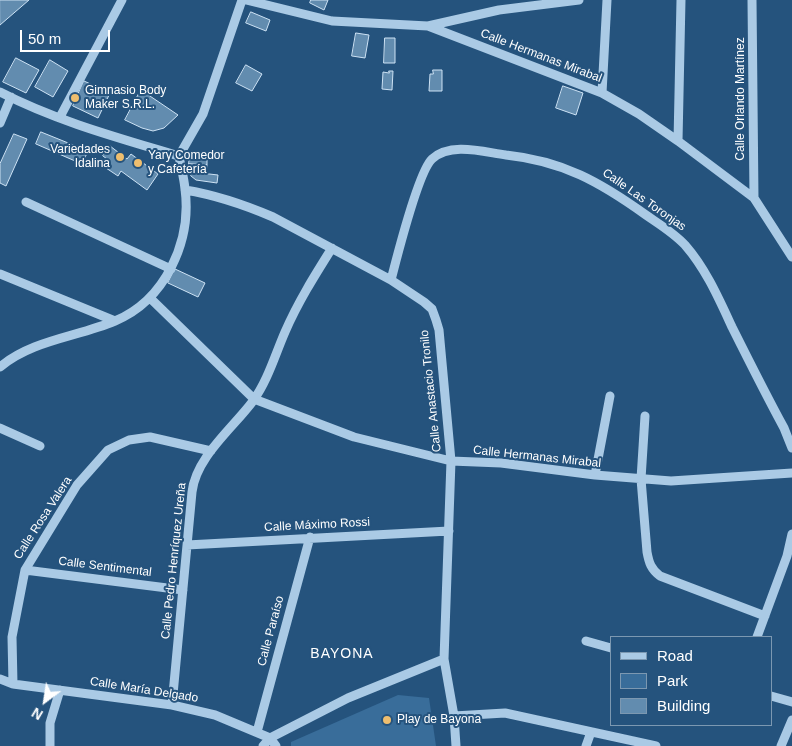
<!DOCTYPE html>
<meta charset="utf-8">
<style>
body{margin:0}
#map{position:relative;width:792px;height:746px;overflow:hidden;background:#25537d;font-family:Helvetica,sans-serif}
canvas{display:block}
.legend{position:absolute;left:610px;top:636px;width:162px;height:90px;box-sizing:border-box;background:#25537d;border:1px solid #7c98b1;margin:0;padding:6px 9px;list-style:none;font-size:15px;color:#fff}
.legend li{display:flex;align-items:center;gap:10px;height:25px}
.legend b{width:25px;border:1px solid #7c98b1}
.north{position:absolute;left:20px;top:676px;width:50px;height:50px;-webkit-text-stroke:4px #25537d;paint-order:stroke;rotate:211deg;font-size:14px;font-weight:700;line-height:20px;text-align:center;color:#fff}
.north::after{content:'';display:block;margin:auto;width:18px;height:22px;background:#fff;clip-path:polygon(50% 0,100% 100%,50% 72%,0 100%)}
.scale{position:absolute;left:20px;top:30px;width:90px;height:22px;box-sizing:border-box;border:2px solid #fff;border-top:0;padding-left:6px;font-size:15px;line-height:18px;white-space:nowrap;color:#fff;-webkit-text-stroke:4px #25537d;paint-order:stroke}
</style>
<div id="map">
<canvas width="792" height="746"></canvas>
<ul class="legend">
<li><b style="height:6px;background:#aacae5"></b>Road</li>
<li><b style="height:14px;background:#396d9a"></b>Park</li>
<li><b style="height:14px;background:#628caf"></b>Building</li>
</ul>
<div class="north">N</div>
<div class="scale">50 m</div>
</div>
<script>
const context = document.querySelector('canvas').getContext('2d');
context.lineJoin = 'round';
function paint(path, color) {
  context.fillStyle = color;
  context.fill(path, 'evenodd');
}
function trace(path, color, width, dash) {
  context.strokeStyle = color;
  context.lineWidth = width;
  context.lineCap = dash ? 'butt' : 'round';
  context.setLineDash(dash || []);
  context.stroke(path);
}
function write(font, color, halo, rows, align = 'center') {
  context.font = font + ' Helvetica,sans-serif';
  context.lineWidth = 4;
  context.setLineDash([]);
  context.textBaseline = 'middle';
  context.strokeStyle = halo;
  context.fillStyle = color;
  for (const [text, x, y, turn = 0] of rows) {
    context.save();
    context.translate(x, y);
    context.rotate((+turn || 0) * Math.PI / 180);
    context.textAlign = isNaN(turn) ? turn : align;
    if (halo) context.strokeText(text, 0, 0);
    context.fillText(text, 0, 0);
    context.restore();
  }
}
const green = new Path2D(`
 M398 695 429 698 436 746H291V742Z`);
const building = new Path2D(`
 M0 0H29L0 25Z
 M311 0H328L324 10 310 3Z
 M251 12 270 20 266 31 246 23Z
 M356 33 369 35 365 58 352 56Z
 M385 38H395V63H384Z
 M16 58 39 70 26 93 3 82Z
 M50 60 68 71 53 97 35 87Z
 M246 65 262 74 252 91 236 83Z
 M433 70H442V91H429L430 74H433Z
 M389 71H393L392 90 382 89 383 72 389 73Z
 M84 81 110 93 98 118 73 106Z
 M563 86 583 93 576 115 556 108Z
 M141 90 178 115 164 128 153 131 142 128 125 120Z
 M41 132 88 151 82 164 36 144Z
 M14 134 27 139 6 186 0 183V164Z
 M110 146 127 159 131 154 158 174 147 190 121 171 118 176 103 166 107 159 103 156Z
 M190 155 207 156V165L189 164Z
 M189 164 207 165 206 174 192 172 189 168Z
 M192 172 218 175 217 183 196 180 191 176Z
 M175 269 205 283 198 297 168 283Z`);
const minor = new Path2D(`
 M246 0 332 21 428 26 499 10 579 0
 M752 0 754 198
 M428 26 602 93 639 114 678 141 754 198 792 257
 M0 92C56 121 119 138 179 156
 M602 93 607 0
 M60 117 122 0
 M0 123 11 97
 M678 141 681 0
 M185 190C216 195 245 205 273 217L391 280 424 302 432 309 436 320 439 330 451 461 444 659 454 716 456 746
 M26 202 171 269
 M0 274 115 321
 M391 280C397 257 418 172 432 159 451 142 483 152 506 155 563 161 600 182 646 215 659 224 674 233 685 245 706 269 719 299 732 327 749 361 766 395 784 428L792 448
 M150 298 254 399 354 437 451 461 501 463 595 475 671 481 792 473
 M0 367C32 340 77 337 115 321 165 300 192 242 185 189 184 178 181 167 179 156L203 114 242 0
 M645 416 641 479 647 552C649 563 651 569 660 576L765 616
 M0 428 40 446
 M595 475 610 396
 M187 545 449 531
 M25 570 183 590
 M757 637 787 556 792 534
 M586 641 611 648
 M0 679 13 684 172 705 215 715 270 738 276 746
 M13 684 12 637 25 570 77 485 108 450 129 440 150 437 211 451
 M771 696 792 702
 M172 705 192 492C196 457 233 428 253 401 268 380 275 355 285 332 298 302 315 275 332 248
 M454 716 505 713 656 746
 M257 732 310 537
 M50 746V723L60 690
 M263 746 270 738 348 698 444 659
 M586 746 591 732
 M781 746 792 720`);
const markers = [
 [75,98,5,"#eebe6f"],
 [120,157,5,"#eebe6f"],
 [138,163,5,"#eebe6f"],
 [387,720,5,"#eebe6f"]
];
const streetNames = [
 ["Calle Hermanas Mirabal",541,56,21],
 ["Calle Orlando Martínez",741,99,-90],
 ["Calle Las Toronjas",644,200,35],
 ["Calle Anastacio Tronilo",431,391,-96],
 ["Calle Hermanas Mirabal",537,457,6],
 ["Calle Rosa Valera",43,518,-57],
 ["Calle Máximo Rossi",317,525,-3],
 ["Calle Pedro Henríquez Ureña",174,561,-84],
 ["Calle Sentimental",105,567,7],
 ["Calle Paraíso",271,631,-75],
 ["Calle María Delgado",144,690,9]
];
const poiNames = [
 ["Gimnasio Body",85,91],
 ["Maker S.R.L.",85,105],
 ["Variedades",110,150,"right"],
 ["Idalina",110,164,"right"],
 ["Yary Comedor",148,156],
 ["y Cafetería",148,170],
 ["Play de Bayona",397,720]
];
const neighbourhoodNames = [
 ["BAYONA",342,654]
];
paint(green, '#396d9a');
paint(building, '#628caf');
trace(building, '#cde2f4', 1);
trace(minor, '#aacae5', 9);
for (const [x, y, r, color] of markers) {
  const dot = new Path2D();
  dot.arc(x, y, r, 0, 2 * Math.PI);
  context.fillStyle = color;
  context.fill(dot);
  trace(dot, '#25537d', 2);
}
write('12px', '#fff', '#25537d', streetNames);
write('12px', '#fff', '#25537d', poiNames, 'left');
context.letterSpacing = '1px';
write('14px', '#fff', '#25537d', neighbourhoodNames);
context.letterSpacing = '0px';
</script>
